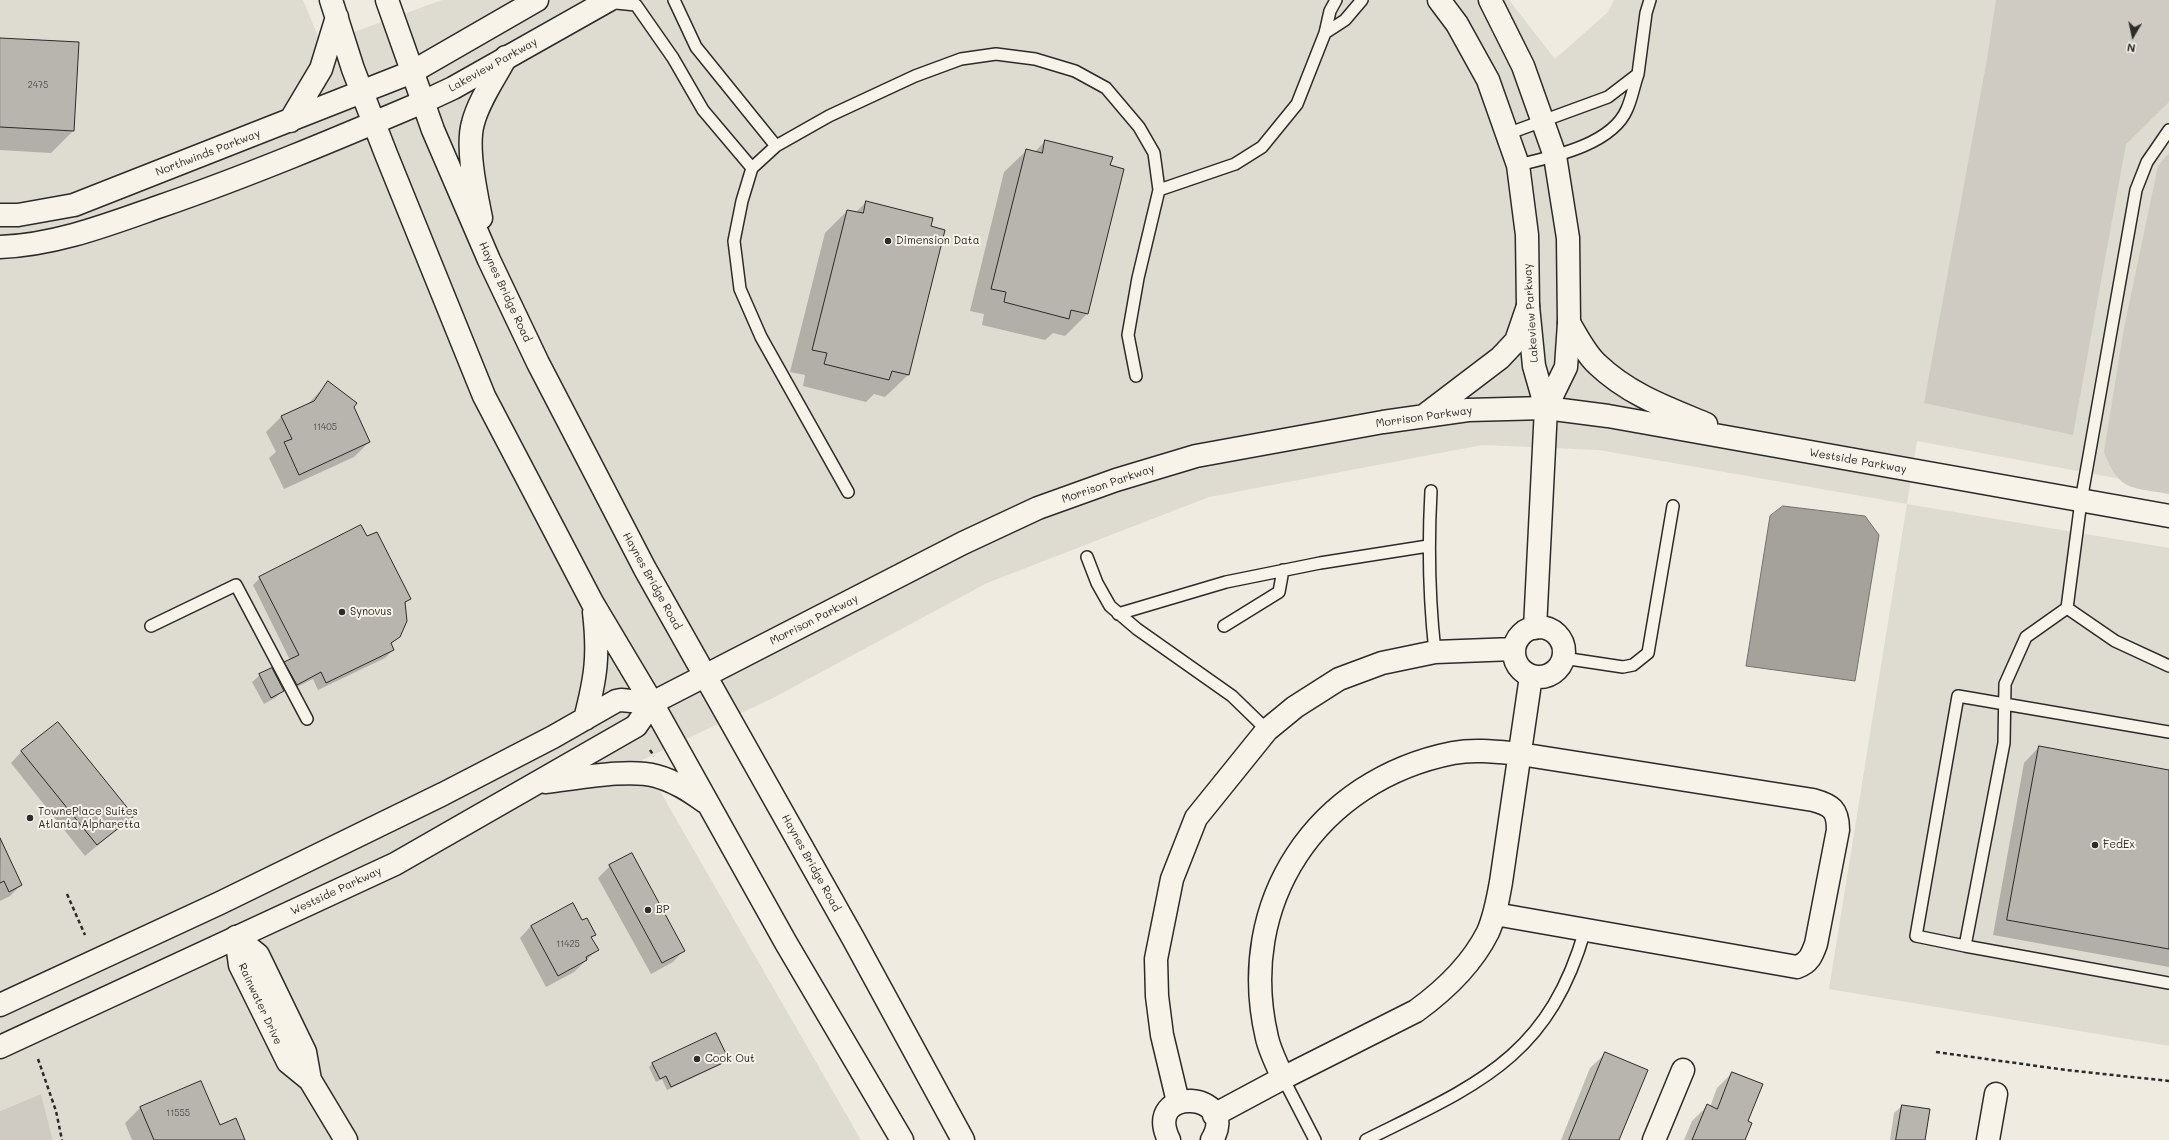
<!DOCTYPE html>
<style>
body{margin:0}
#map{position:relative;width:2169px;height:1140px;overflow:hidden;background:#efebe0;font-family:Mali,sans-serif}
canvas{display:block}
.north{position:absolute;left:2113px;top:16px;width:40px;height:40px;-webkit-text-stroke:3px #f7f3e8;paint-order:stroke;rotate:189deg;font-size:11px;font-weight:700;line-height:16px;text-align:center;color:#2b2b2b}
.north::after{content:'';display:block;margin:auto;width:14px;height:18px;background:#2b2b2b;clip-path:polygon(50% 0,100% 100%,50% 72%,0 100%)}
</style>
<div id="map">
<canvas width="2169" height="1140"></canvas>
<div class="north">N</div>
</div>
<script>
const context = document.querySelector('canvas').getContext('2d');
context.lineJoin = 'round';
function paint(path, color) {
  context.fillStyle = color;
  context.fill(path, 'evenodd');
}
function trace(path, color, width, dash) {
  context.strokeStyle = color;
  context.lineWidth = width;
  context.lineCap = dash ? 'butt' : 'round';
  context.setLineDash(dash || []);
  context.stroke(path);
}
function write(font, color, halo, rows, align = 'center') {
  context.font = font + ' Mali,sans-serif';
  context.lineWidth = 4;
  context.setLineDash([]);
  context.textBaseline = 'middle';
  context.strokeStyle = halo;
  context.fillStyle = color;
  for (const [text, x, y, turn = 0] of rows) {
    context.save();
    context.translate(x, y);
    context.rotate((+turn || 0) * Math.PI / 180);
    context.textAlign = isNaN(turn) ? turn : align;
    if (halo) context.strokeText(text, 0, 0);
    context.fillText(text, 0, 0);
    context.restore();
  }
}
const built = new Path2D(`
 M0 0H303L321 44 442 0H1509L1555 59 1608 12 1614 0H2169V488L1917 441 1907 504 2169 548V1046L1829 989 1907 504 1599 450 1482 445 1209 497 987 583 773 698 642 760 861 1140H53L41 1094 0 1111Z`);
const green = new Path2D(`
 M1996 0H2169V102L2126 144 2073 435 1924 403 1987 59Z
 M2169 153V494C2132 487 2119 492 2104 452L2124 328 2158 166Z
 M41 1094 53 1140H0V1111Z`);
const water = new Path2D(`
 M1783 506 1865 516 1879 535 1855 681 1746 666 1770 516Z`);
const shadow = new Path2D(`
 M0 39 73 131 51 153 0 150Z
 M1045 141 1123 169 1087 314 1065 336 1053 333 1045 340 982 325 984 314 970 311 1004 172 1027 150 1035 152Z
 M866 202 930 227 908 375 885 397 874 394 866 402 803 386 805 375 790 372 825 233 847 211 855 213Z
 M328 383 352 407 369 442 354 457 284 489 269 458 276 452 266 432 281 417 308 404Z
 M260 578 409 599 404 604 399 636 390 645 393 650 385 658 318 690 313 679 289 691 278 670 290 660 253 585Z
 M260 675 283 691 275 698 264 704 252 682Z
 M2039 747 2169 771V967L1993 935 2024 763Z
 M22 751 132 816 85 856 11 763Z
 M0 851 21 885 10 896 0 901Z
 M631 854 684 950 673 962 651 974 598 878 610 866Z
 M582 922 595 934 591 938 597 950 574 972 546 987 520 938 531 926Z
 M716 1034 728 1059 724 1063 667 1090 662 1079 656 1082 649 1067 652 1064Z
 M1606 1053 1618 1140H1561L1590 1068Z
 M1732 1073 1746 1122 1744 1140H1684L1692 1121 1707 1106 1710 1107 1717 1088Z
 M201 1082 220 1126 244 1140H132L125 1123 140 1108Z
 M1902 1106 1924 1140H1890L1894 1113Z`);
const building = new Path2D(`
 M0 38 79 42 74 131 0 127Z
 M1045 140 1113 157 1110 165 1124 169 1088 314 1071 310 1069 319 1004 302 1006 292 991 289 1026 149 1042 153Z
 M866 201 933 218 931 226 945 230 909 375 892 371 889 380 824 364 827 353 812 350 847 210 863 213Z
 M328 381 357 403 354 407 370 442 299 475 284 442 292 439 281 416 314 401Z
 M361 525 367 536 377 532 411 599 405 602 407 621 400 637 391 643 394 650 326 683 321 672 297 685 284 662 299 655 259 577Z
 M272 668 284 691 271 698 259 674Z
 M58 722 134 816 97 845 21 751Z
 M2039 746 2169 770V949L2007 920Z
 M0 838 22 885 9 892 4 881 0 883Z
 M632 853 685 951 662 963 609 865Z
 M573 903 582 920 587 918 596 935 591 937 599 950 586 957 587 960 558 976 531 926Z
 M716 1033 729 1060 671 1087 666 1076 660 1079 652 1063Z
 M1605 1052 1648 1070 1619 1140H1569Z
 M1732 1072 1763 1084 1748 1121 1752 1123 1745 1140H1692L1707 1104 1717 1109Z
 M201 1081 220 1125 236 1118 245 1140H154L140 1107Z
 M1902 1105 1930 1109 1925 1140H1896Z`);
const path = new Path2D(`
 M650 750 654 756
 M67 894 85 935
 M1936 1052 2066 1070 2169 1081
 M38 1059 56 1111 62 1140`);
const lane = new Path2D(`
 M674 0 696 47 776 146
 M606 2 636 5 673 58 703 110 752 168
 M1325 33 1345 20 1362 0
 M1638 74 1646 13 1650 0
 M2169 130 2147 162 2136 190 2081 501 2067 608 2026 637 2005 684 2004 743 1965 946 1916 936 1958 696 2169 732
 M1507 134 1608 97 1638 74C1634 85 1632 98 1627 109 1612 145 1552 157 1518 165
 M1136 376 1128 335 1138 278 1159 190 1235 164 1262 147 1297 104 1325 33 1330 11 1336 0
 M1431 491C1428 545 1429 598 1435 652
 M848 492 761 337 740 289 734 241 742 201 752 168 776 146 829 116 915 76 961 59 996 54 1035 59 1075 71 1106 88 1139 127 1154 153 1159 190
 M1087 557 1097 583 1110 606 1137 629 1232 696 1267 730
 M2067 608 2115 641 2169 666
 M1118 614 1226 582 1320 563 1428 546
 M151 626 236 585 307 719
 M1224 626 1279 592 1283 570
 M1563 658 1623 667 1633 665 1648 653 1673 506
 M1965 946 2169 983
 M1283 1078 1315 1140
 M1366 1140C1476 1085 1548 1059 1585 930`);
const street = new Path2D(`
 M1439 0 1457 24 1488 80 1518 165 1527 235 1528 306 1534 366 1546 408 1535 628
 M1490 0 1523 66 1555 156 1568 238 1569 323 1566 367 1546 408
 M412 72 537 0
 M423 102 453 88 609 0
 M1514 652a25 25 0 1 1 50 0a25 25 0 1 1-50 0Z
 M236 937 240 965 288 1062 310 1080 346 1140
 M236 937 258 955 305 1052 310 1080
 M1283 1078C1277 1065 1270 1051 1267 1038 1235 902 1317 780 1453 753 1475 749 1498 752 1520 754L1813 800C1831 805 1838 809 1838 830L1816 944C1812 955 1809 963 1797 967L1495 914
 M1178 1102 1162 1035 1157 996 1156 959 1172 879 1196 818 1267 730 1295 707 1339 679 1382 663 1435 652 1514 649
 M1214 1115 1283 1078 1416 1011C1445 990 1472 964 1488 932 1495 916 1498 899 1501 882L1531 676
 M1169 1140C1142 1084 1241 1092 1212 1140
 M1654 1140 1683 1070
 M1988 1140 1996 1094`);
const secondary = new Path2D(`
 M331 0 353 69 386 154 484 396 593 604 652 703 786 943 902 1140
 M387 0 433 130 489 260 538 363 645 569 853 938 963 1140
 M290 121 321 69 337 17
 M0 215H18L74 205 412 72
 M481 218C476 193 466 147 473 123 479 100 495 78 506 57
 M0 247C55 245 107 225 158 207 248 176 336 139 423 102
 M1569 323C1577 336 1585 353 1597 364 1628 394 1667 408 1706 424
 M1425 415 1500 358 1516 341 1528 306
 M585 719C596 677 599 655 594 612
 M545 782C575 779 628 768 656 776 675 781 690 791 705 802
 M0 1005 220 903 443 794 553 737 616 701 621 700 652 703
 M0 1047 395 864 636 726 652 703 963 543 1038 508 1116 480 1196 456 1383 422 1468 410 1546 408 1608 416 2169 516`);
const markers = [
 [888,241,4,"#2b2b2b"],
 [342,612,4,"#2b2b2b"],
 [30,818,4,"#2b2b2b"],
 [2095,845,4,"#2b2b2b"],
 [648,910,4,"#2b2b2b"],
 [697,1059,4,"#2b2b2b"]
];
const numberNames = [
 ["2475",38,85],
 ["11405",325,427],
 ["11425",568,944],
 ["11555",178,1113]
];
const streetNames = [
 ["Lakeview Parkway",493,65,-29],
 ["Northwinds Parkway",208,153,-21],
 ["Haynes Bridge Road",505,292,65],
 ["Lakeview Parkway",1531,313,-94],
 ["Morrison Parkway",1424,417,-8],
 ["Westside Parkway",1858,461,10],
 ["Morrison Parkway",1108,484,-19],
 ["Haynes Bridge Road",652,581,61],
 ["Morrison Parkway",814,620,-27],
 ["Haynes Bridge Road",811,863,61],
 ["Westside Parkway",336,891,-25],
 ["Rainwater Drive",260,1004,65]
];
const poiNames = [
 ["Dimension Data",896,241],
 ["Synovus",350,612],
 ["TownePlace Suites",38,812],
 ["Atlanta Alpharetta",38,825],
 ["FedEx",2103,845],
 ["BP",656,910],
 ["Cook Out",705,1059]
];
paint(built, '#dedbd1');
paint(green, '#cfcbc2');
paint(water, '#a4a29a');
trace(water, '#74726e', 1);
paint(shadow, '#0003');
paint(building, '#b8b5ae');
trace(building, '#2b2b2b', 1);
trace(lane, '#2b2b2b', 14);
trace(street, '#2b2b2b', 25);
trace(secondary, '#2b2b2b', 25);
trace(path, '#2b2b2b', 2.5, [4, 3]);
trace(lane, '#f7f3e8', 11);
trace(street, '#f7f3e8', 22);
trace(secondary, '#f7f3e8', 22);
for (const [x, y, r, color] of markers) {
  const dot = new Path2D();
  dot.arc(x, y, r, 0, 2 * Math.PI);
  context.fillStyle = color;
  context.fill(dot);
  trace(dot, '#f7f3e8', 1.5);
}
write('9px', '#4e4e4c', null, numberNames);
write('11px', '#2b2b2b', '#f7f3e8', streetNames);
write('11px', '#2b2b2b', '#f7f3e8', poiNames, 'left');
</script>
